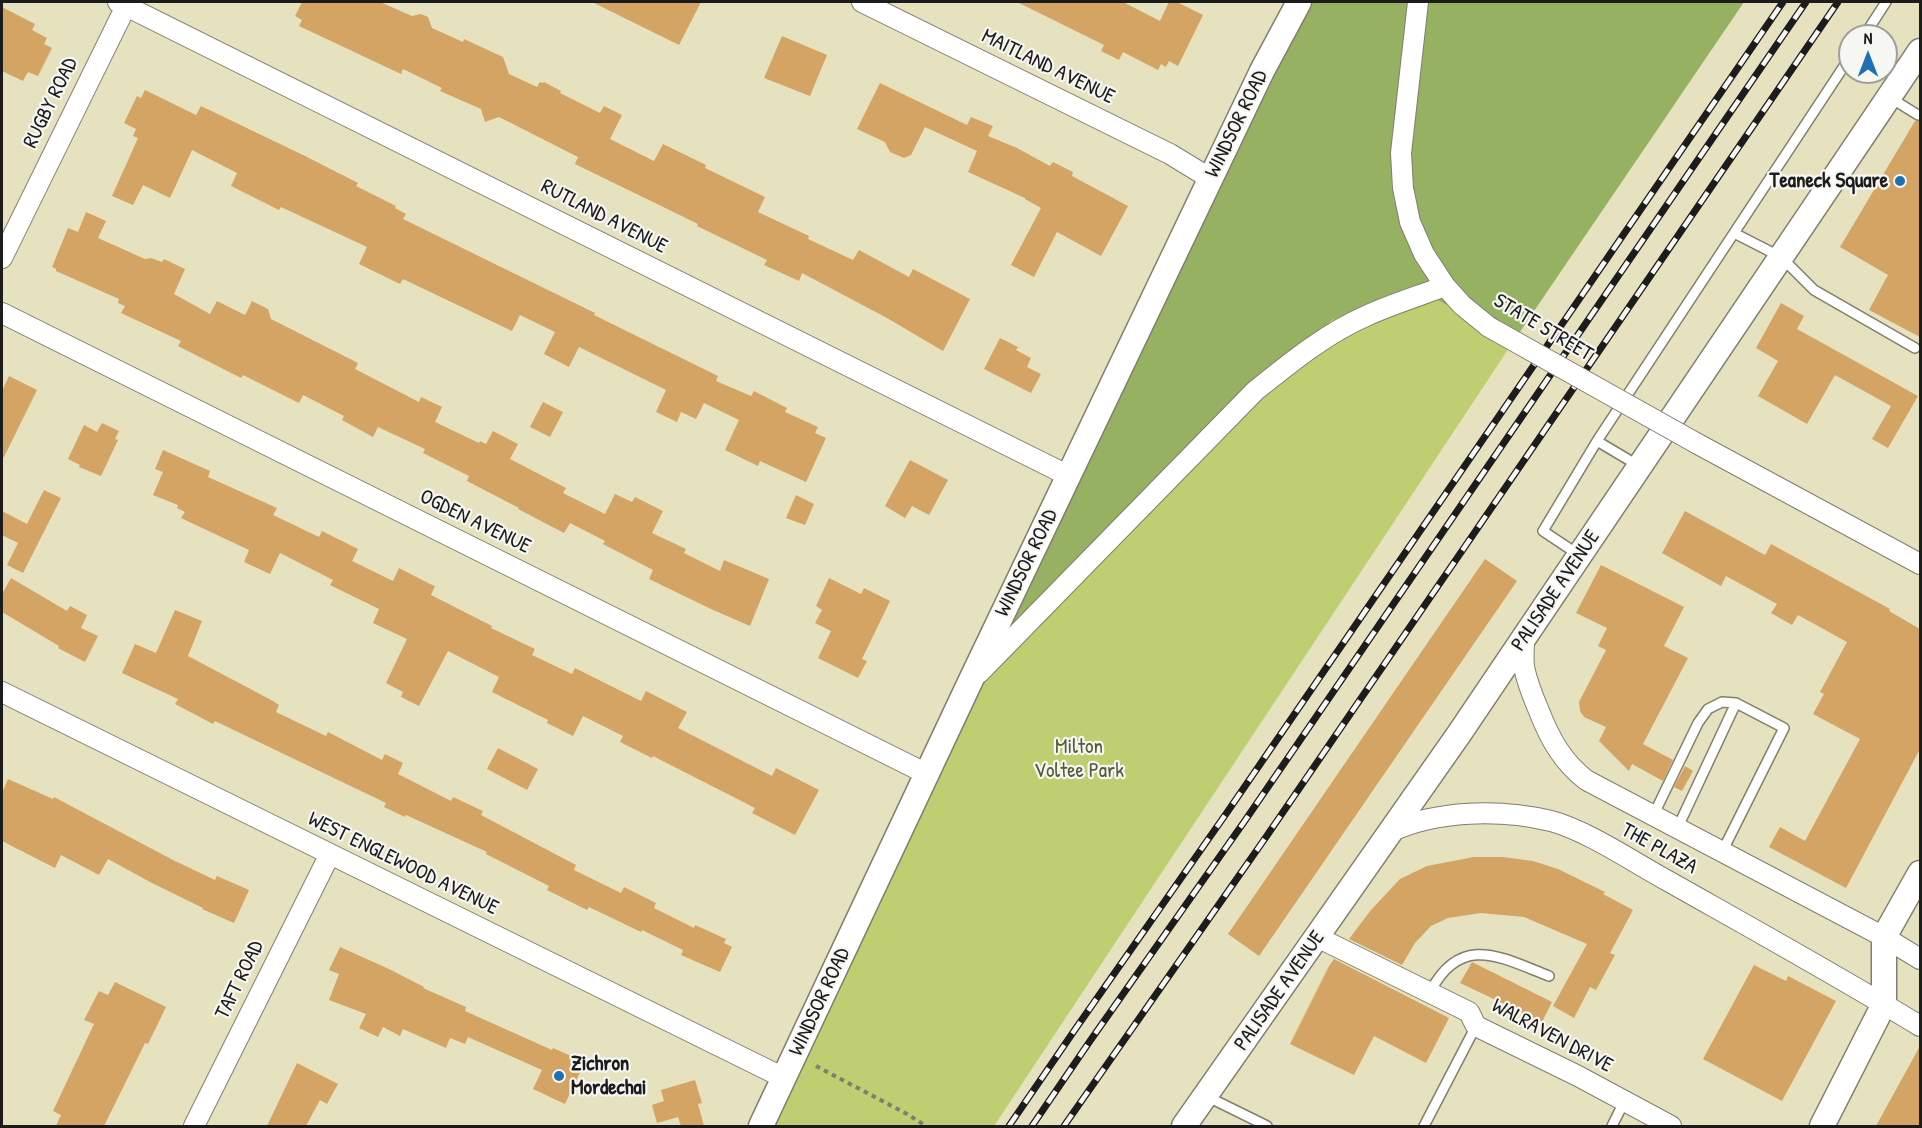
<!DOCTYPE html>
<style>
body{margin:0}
#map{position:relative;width:1922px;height:1128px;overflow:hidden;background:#e6e1bf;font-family:"Patrick Hand",sans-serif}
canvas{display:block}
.frame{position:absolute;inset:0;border:3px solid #1c1c1c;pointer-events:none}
.north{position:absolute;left:1838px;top:24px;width:60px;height:60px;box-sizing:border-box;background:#f6f6f2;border:2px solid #9f9f9c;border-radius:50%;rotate:0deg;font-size:16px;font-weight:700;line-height:24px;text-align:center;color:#1c1c1c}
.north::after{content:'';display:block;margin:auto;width:21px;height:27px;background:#1f6fb2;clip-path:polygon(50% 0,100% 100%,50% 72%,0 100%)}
</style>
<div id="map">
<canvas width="1922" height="1128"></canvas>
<div class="frame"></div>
<div class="north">N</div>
</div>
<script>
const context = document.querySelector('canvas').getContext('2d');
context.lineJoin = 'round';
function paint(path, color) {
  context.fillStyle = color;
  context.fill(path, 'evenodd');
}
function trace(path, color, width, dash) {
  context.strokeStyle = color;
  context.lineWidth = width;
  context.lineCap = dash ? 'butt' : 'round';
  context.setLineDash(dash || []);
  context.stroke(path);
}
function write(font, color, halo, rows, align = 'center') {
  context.font = font + ' "Patrick Hand",sans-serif';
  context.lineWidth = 4.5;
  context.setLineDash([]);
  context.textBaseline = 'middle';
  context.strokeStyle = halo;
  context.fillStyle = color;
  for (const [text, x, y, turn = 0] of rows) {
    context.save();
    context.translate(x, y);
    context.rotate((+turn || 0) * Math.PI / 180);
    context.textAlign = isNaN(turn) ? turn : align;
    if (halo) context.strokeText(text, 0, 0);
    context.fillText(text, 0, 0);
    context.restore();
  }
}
const green = new Path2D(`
 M1425 293 1513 342 994 1126H761L970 682 1332 320Z`);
const forest = new Path2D(`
 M1299 2H1744L1513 342 1425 293 1332 320 970 682Z`);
const building = new Path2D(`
 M302 2H380L412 16 421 14 428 17 432 28 463 42 464 39 503 57 509 74 537 87 540 82 543 83 544 82 561 91 560 93 600 113 604 106 622 115 610 139 654 161 663 144 706 165 705 168 765 197 758 212 809 236 808 239 853 260 859 250 909 277 913 269 970 299 943 351 887 318 802 273 799 281 764 265 767 260 697 226 698 224 575 164 578 157 499 117 485 122 481 109 440 91 442 88 403 69 401 74 299 26 302 20 295 16Z
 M592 2H701L679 45Z
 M1017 2H1123L1160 21 1169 2H1177L1203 15 1178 66 1169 61 1166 67 1161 64 1158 70 1123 52 1119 60 1101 51 1104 45Z
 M2 7 35 24 32 30 47 38 44 44 52 48 38 76 28 72 23 81 2 71Z
 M782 36 827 55 810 96 764 78Z
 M880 83 967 125 971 117 993 126 988 136 1017 148 1050 166 1053 162 1073 172 1072 176 1128 206 1101 256 1057 232 1034 277 1011 265 1041 208 1025 199V198L968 172 977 151 925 127 911 155 904 158 890 152 885 142 857 129Z
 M145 90 196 115 201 106 305 156 358 183 356 186 396 206 395 208 406 214 403 219 595 313 594 315 718 376 716 381 751 396 754 391 787 408 785 412 818 427 815 433 826 438 806 482 760 461 758 466 725 450 739 420 704 403 696 419 681 412 677 422 656 412 666 390 579 347 569 367 544 354 555 332 520 315 512 331 403 279 400 284 359 264 367 247 281 207 279 210 231 186 237 173 192 150 170 198 143 185 133 205 112 196 138 138 133 136 136 129 124 123 137 96 141 98Z
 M1915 121H1920V337L1869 310 1888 275 1840 247Z
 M86 212 106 221 98 238 145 259 151 258 162 262 164 259 185 269 174 294 210 314 217 301 245 315 252 301 268 309 271 319 358 363 355 369 419 402 421 397 442 407 435 422 479 443 480 441 486 444 493 431 518 444 510 459 566 488 563 493 605 514 615 494 632 502 635 497 663 511 652 533 686 549 684 553 720 571 724 560 769 579 750 626 711 609 649 579 653 570 603 544 605 541 570 523 564 533 518 509 519 508 467 481 469 476 423 453 425 449 378 427 373 437 342 420 344 416 303 395 299 403 243 375 241 378 178 346 181 341 121 313 125 306 118 303 119 299 56 271V269L52 267 68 228 78 232Z
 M1781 303 1804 316 1797 329 1918 396 1888 448 1872 439 1891 406 1835 375 1807 424 1758 396 1778 361 1756 348Z
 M1000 338 1018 347 1016 350 1031 358 1027 367 1041 374 1031 393 984 369Z
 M9 376 37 390 2 461V391Z
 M543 402 563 412 550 437 530 427Z
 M102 423 119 431 115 439 118 440 101 476 79 467 80 465 68 459 84 425 97 432Z
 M163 450 210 471 208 477 277 508 273 515 319 537 322 531 358 549 352 561 393 581 399 568 430 584 435 586 431 595 492 626 491 628 535 649 532 655 572 674 575 668 641 701 646 691 687 712 678 728 772 776 776 768 819 790 795 835 752 813 755 808 653 756 652 758 620 742 623 736 583 716 573 736 547 723 548 720 492 692 499 677 448 651 419 706 401 697 403 692 386 683 407 639 373 623 379 609 330 585 333 580 280 553 270 574 244 562 249 550 181 518 185 512 177 508 178 505 153 495 163 472 155 469Z
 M910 460 948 480 929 515 912 506 905 518 885 506Z
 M44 490 61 498 23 573 7 565 18 543 2 535V511L27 524Z
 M796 495 814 504 805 525 786 518Z
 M1685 511 1765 555 1771 544 1890 609 1889 611 1920 629V749L1846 888 1769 847 1780 827 1805 841 1860 739 1813 714 1824 694 1820 692 1847 642 1798 615 1792 625 1771 613 1777 604 1726 576 1721 586 1662 553Z
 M1485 559 1517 581 1259 956 1228 934Z
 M1601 565 1684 607 1664 646 1688 658 1643 744 1673 760 1663 781 1632 764 1629 771 1599 741 1606 727 1584 717 1580 711 1579 702 1606 650 1598 646 1607 628 1576 613Z
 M11 578 67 611 70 606 87 615 81 628 98 636 85 662 58 648 59 646 2 612V594Z
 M829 578 861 594 864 588 890 601 862 659 867 661 858 678 818 658 831 631 815 623 822 610 816 606Z
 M175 610 202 621 188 656 273 701 279 705 276 712 326 736 328 732 382 760 385 754 403 763 398 774 451 801 453 797 483 811 481 815 576 865 574 870 621 893 624 887 656 903 654 908 694 928 695 925 726 939 724 943 732 947 720 972 681 955 683 950 642 930 641 932 589 907 587 910 547 890 549 886 486 854 487 852 406 815 405 817 384 807 386 803 215 721 213 724 175 704 178 699 122 673 135 644 156 653Z
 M498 748 538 769 527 790 487 769Z
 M1685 766 1693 771 1682 791 1674 787Z
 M8 779 53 799 54 797 173 860 215 880 217 876 249 890 234 923 202 909 203 908 150 882 108 859 99 875 61 855 55 868 2 841V793Z
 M1474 857H1503L1533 861 1558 869 1605 892 1603 894 1633 910 1610 953 1615 955 1596 990 1590 987 1574 1018 1553 1006 1587 944 1524 917 1481 913 1448 918 1431 926 1415 943 1402 965 1349 939 1371 910 1400 879 1427 866Z
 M340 947 389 969 424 987 423 988 466 1007 465 1011 552 1050 553 1048 585 1062 565 1104 533 1089 542 1070 468 1037 465 1044 450 1038 446 1048 403 1029 400 1036 383 1027 378 1037 359 1028 366 1014 329 1000 339 974 329 970Z
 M1334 959 1449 1018 1426 1063 1374 1036 1354 1075 1290 1044 1329 966Z
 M1472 962 1552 1002 1542 1022 1460 983Z
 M1754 965 1786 981 1788 976 1836 1001 1782 1101 1703 1059Z
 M115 982 166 1007 148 1044 145 1043 104 1126H56L61 1115 53 1111 94 1024 84 1020 99 991 108 995Z
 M1920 1046V1126H1876Z
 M297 1063 338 1084 327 1104 320 1100 306 1126H267Z
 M695 1080 702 1103 698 1104 704 1126H681L678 1117 657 1123 652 1105 664 1101 661 1090Z`);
const path = new Path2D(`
 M816 1066 907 1114 926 1126`);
const service = new Path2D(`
 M1864 36 1886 2
 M1850 57 1734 233 1781 257 1814 290 1915 348
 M1889 97 1918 115
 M1597 441 1639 466
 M1579 555 1543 531 1597 441 1734 233
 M1653 816 1698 723 1708 709 1722 702 1736 703
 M1677 829 1736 703 1784 728 1722 852
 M1430 992C1461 933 1500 957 1549 976
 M1206 1096 1267 1126
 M1424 1126 1476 1026
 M1612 1126 1624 1102`);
const minor = new Path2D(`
 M118 2 1069 476
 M862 2 1170 154 1211 179
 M1418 2 1401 153 1403 188 1410 222 1424 254 1445 286
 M2 258 128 2
 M2 313 927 774
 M1696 443 1920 564
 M1524 639C1524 648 1523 658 1524 667 1527 682 1533 697 1539 711 1550 739 1562 761 1586 780L1884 937 1920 959
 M979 673 1255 391C1290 363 1325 334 1366 316 1392 304 1419 296 1445 286L1462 305 1489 327
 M2 692 784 1078
 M1390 832C1437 810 1500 809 1551 821 1586 830 1635 863 1668 881 1753 929 1838 976 1920 1026
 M1317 937 1469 1012 1476 1026 1578 1076 1671 1126
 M194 1126 330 854`);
const tertiary = new Path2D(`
 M761 1126 970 682 1262 71 1299 2
 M1184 1126 1459 734 1920 51
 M1822 1126 1884 1004V937L1920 873`);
const rail = new Path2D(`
 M1009 1126 1074 1031 1228 811 1783 2
 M1032 1126 1090 1041 1244 822 1806 2
 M1064 1126 1266 837 1838 2`);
const minorBridge = new Path2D(`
 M1489 327 1696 443`);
const markers = [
 [1900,181,6,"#1f6fb2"],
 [559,1076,6,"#1f6fb2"]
];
const streetNames = [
 ["MAITLAND AVENUE",1048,67,26],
 ["RUGBY ROAD",51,103,-64],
 ["WINDSOR ROAD",1237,124,-64],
 ["RUTLAND AVENUE",604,217,27],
 ["STATE STREET",1543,328,31],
 ["OGDEN AVENUE",475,522,26],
 ["WINDSOR ROAD",1027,563,-64],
 ["PALISADE AVENUE",1556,591,-56],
 ["THE PLAZA",1659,849,29],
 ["WEST ENGLEWOOD AVENUE",403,864,26],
 ["TAFT ROAD",240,980,-64],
 ["PALISADE AVENUE",1280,991,-55],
 ["WINDSOR ROAD",820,1002,-65],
 ["WALRAVEN DRIVE",1552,1036,28]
];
const poiNames = [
 ["Teaneck Square",1888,181],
 ["Zichron",571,1064,"left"],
 ["Mordechai",571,1088,"left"]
];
const parkNames = [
 ["Milton",1079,747],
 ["Voltee Park",1079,771]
];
paint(green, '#bfce70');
paint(forest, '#97b162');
paint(building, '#d4a464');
trace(service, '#817e6e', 12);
trace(minor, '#817e6e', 22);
trace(tertiary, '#817e6e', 27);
trace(path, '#817e6e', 4, [4.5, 4.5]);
trace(service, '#fff', 9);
trace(minor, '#fff', 20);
trace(tertiary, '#fff', 24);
trace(rail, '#1c1c1c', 7);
trace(rail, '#f6f6f2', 4.5, [14]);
trace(minorBridge, '#817e6e', 22, []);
trace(minorBridge, '#fff', 20);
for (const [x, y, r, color] of markers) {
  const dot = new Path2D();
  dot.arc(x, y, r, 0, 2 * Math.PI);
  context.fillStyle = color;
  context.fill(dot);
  trace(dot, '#f6f6f2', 2);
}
write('21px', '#1c1c1c', '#f6f6f2', streetNames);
write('bold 21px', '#1c1c1c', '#f6f6f2', poiNames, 'right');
write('21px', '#555a39', '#f6f6f2', parkNames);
</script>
